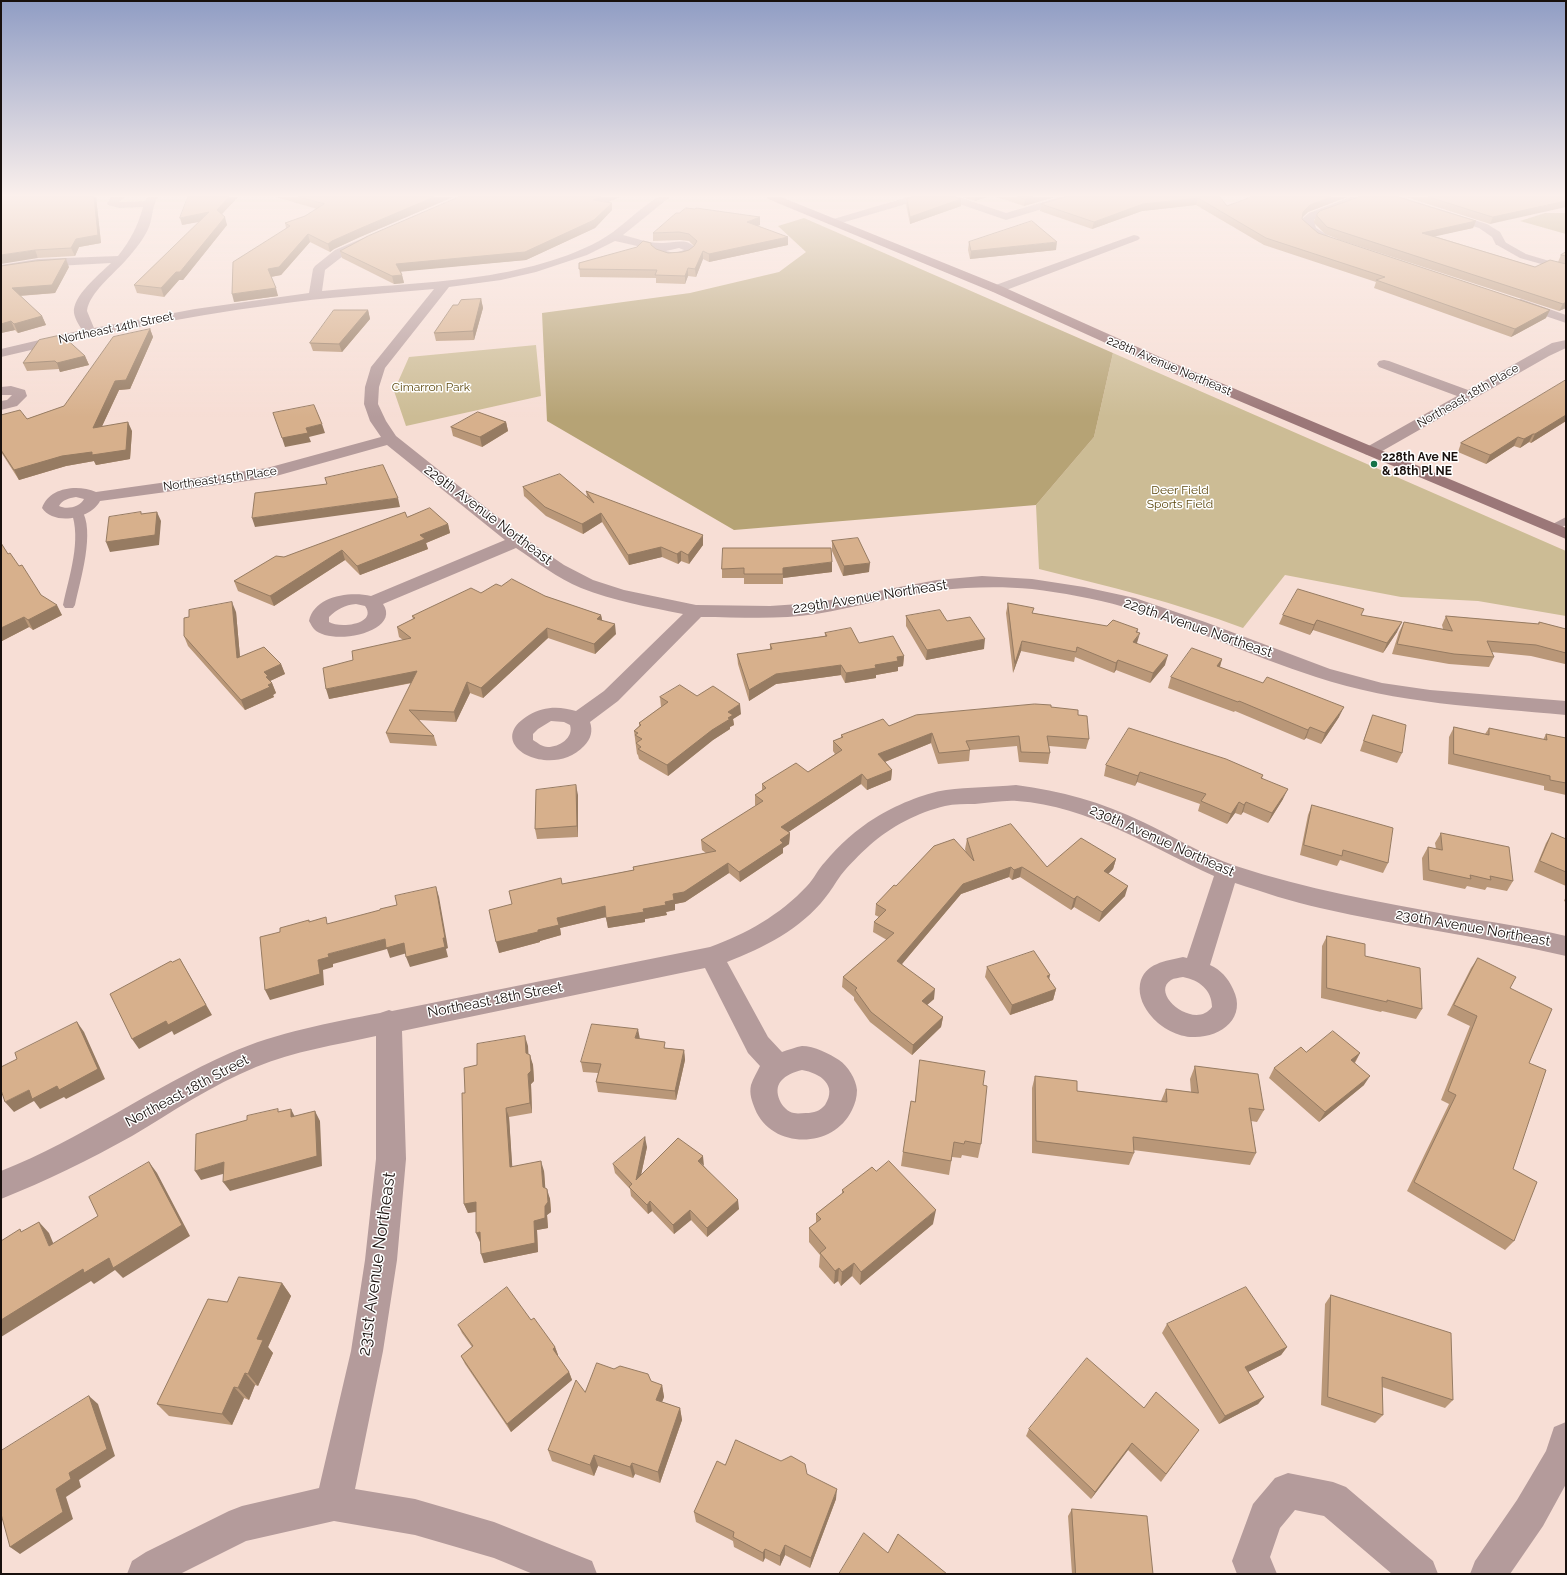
<!DOCTYPE html>
<style>
body{margin:0}
#map{position:relative;width:1567px;height:1575px;overflow:hidden;background:#f7ded5;font-family:Raleway,sans-serif}
canvas{display:block}
.frame{position:absolute;inset:0;border:2px solid #18100d;pointer-events:none}
</style>
<div id="map">
<canvas width="1567" height="1575"></canvas>
<div class="frame"></div>
</div>
<script>
const context = document.querySelector('canvas').getContext('2d');
context.lineJoin = 'round';
function paint(path, color) {
  context.fillStyle = color;
  context.fill(path, 'evenodd');
}
function trace(path, color, width, dash) {
  context.strokeStyle = color;
  context.lineWidth = width;
  context.lineCap = dash ? 'butt' : 'round';
  context.setLineDash(dash || []);
  context.stroke(path);
}
function write(font, color, halo, rows, align = 'center') {
  context.font = font + ' Raleway,sans-serif';
  context.lineWidth = 3;
  context.setLineDash([]);
  context.textBaseline = 'middle';
  context.strokeStyle = halo;
  context.fillStyle = color;
  for (const [text, x, y, turn = 0] of rows) {
    context.save();
    context.translate(x, y);
    context.rotate((+turn || 0) * Math.PI / 180);
    context.textAlign = isNaN(turn) ? turn : align;
    if (halo) context.strokeText(text, 0, 0);
    context.fillText(text, 0, 0);
    context.restore();
  }
}
const green = new Path2D(`
 M536 345 541 396 406 426 394 391 409 357Z
 M1113 353 1566 551V616L1478 601 1401 597 1285 575 1243 628C1177 603 1108 586 1039 569L1036 505 1094 437Z`);
const forest = new Path2D(`
 M1545 213H1566V234L1520 221Z
 M804 218 1113 353 1094 437 1036 505 734 530 547 421 542 313 690 293 779 272 806 252 778 226Z`);
const service = new Path2D(`
 M1497 241H1503L1526 254 1566 266V271L1520 258 1497 245Z
 M77 508 81 509C96 530 80 581 75 605L73 608H65L63 605C69 576 82 540 71 511L73 509Z
 M1566 517V525L1557 530H1549L1547 528 1549 526Z`);
const minor = new Path2D(`
 M111 197H125L119 202 145 201 148 197H158C152 206 153 217 149 227 144 239 135 250 126 260 114 274 89 293 87 311L94 328 195 309 309 293 313 269 315 266 335 250 368 236 372 237 374 239 372 241 343 256 325 270 322 291C411 282 518 284 599 241 619 230 635 212 655 199L658 197H670L623 235C635 238 648 243 660 243 673 244 687 236 696 249 692 263 661 262 653 252L655 250 615 241 587 255 536 272 501 280 449 287 385 368 379 387 378 404 386 421 396 436 523 537 564 565 593 580 624 590 696 605 770 606 814 603 937 580 982 576 1032 579 1084 587 1135 598 1205 622 1330 669 1382 683 1430 690 1566 701V715C1482 707 1397 704 1316 677 1251 656 1189 626 1124 607 1094 598 1062 593 1032 589 1001 586 970 587 939 590 898 595 857 607 816 614 779 620 739 617 701 617L618 701 590 722C593 731 591 739 584 746 551 781 480 744 529 715 544 706 560 706 576 711L604 691 683 614C649 607 613 601 581 588 557 578 537 562 516 548L383 604C402 632 331 647 314 629 312 627 311 624 309 621 314 596 350 591 371 596L505 540 387 445 269 478 100 501C91 519 54 526 42 508 49 487 78 484 96 492L267 468 381 437 370 421 364 404 365 387 371 367 434 289C380 294 326 297 272 305 180 317 90 336 1 357V349L82 330C79 325 75 319 74 313 72 296 100 274 111 263L38 267 1 273V265L38 259 118 256C131 239 137 228 143 207L119 208 108 205 107 203ZM679 248 684 250 675 253 666 251ZM76 497 84 499C80 507 67 510 59 506 62 500 69 498 76 497ZM356 604 365 606C378 624 340 629 329 622V617C337 609 345 605 356 604ZM551 721 564 722 570 725C574 738 559 747 548 747 542 747 538 743 533 740V734L538 729Z
 M908 197H924L923 199 838 224H830L828 222 830 220Z
 M944 197H959L1006 213 1060 197H1076L1075 199 1006 220 945 199Z
 M1351 197H1366L1365 199 1317 217 1314 220 1316 228 1334 239 1336 241 1334 243C1322 247 1307 235 1303 224L1302 219 1309 213Z
 M1385 197H1401L1487 224 1500 232 1506 243 1504 245H1496L1492 237 1479 228 1386 199Z
 M1134 235 1138 236 1140 238 1138 240 1001 292H993L991 289 993 286Z
 M1521 299 1566 315V323L1516 306 1515 303 1516 300Z
 M1566 340V348L1549 356 1377 454 1371 456 1365 454 1363 451 1365 448 1457 396 1379 367 1377 364 1379 361 1384 360 1389 361 1468 390 1552 343Z
 M11 386 25 390 27 396 17 406 1 410V401L7 400 12 395H1V387Z
 M1016 785C1061 791 1102 802 1143 822 1173 836 1203 855 1236 866 1306 889 1378 902 1450 915 1489 922 1528 927 1566 936V956C1485 937 1402 927 1320 908 1292 902 1263 892 1235 883L1210 965C1221 970 1228 978 1233 989 1247 1017 1222 1037 1195 1037 1180 1038 1161 1028 1152 1017 1144 1008 1138 996 1140 984 1144 963 1166 961 1183 957L1187 958 1214 876C1150 847 1089 806 1017 801 1004 800 989 803 975 804 965 804 954 804 945 806 919 812 890 827 870 845 860 854 849 865 841 875 835 883 831 891 825 898 801 929 763 948 727 962L768 1037 782 1052C788 1050 796 1047 802 1046 814 1046 830 1054 839 1060 848 1066 856 1079 857 1090 857 1097 855 1104 852 1110 833 1150 771 1149 755 1109 752 1101 749 1094 751 1085 753 1079 757 1072 760 1066L748 1053 705 968 402 1031 406 1159 397 1260 383 1351 355 1489 415 1499 494 1522 592 1561 597 1574H533L494 1558 415 1535 334 1521 246 1541 180 1574H127L132 1561 146 1552 229 1511 242 1506 319 1488 351 1351 365 1260 376 1159V1036C336 1045 294 1051 256 1067 212 1085 172 1112 132 1136 89 1160 46 1181 1 1199V1171C82 1139 151 1088 230 1053 278 1032 329 1023 380 1013L389 1010 392 1011 710 947C746 934 780 915 807 886 814 879 818 869 825 862 839 845 857 829 875 818 894 806 924 793 946 790 969 787 993 787 1016 785ZM1183 977C1199 980 1212 990 1212 1007 1195 1031 1149 994 1171 980 1174 978 1179 978 1183 977ZM802 1070C820 1073 838 1085 825 1105 820 1111 814 1113 806 1113 802 1113 798 1114 794 1113 782 1111 772 1091 781 1081 786 1075 794 1072 802 1070Z
 M1566 1422V1484L1543 1526 1510 1574H1470L1475 1561 1517 1500 1546 1451 1554 1427Z
 M1288 1473 1333 1482 1346 1487 1433 1561 1438 1574H1392L1324 1516 1295 1510 1280 1528 1270 1557 1277 1574H1237L1232 1561 1253 1504 1275 1478Z`);
const secondary = new Path2D(`
 M767 197H781L1001 286 1171 362 1566 528V539L1161 368 993 292 768 199Z`);
const wall = new Path2D(`
 M1 197H96L101 243 79 247 75 256 38 258Z
 M188 197H238L222 214 227 225 183 280H179L164 297 137 293 134 285 199 222 182 225Z
 M276 197H453L360 237 334 249 330 252 310 242 281 275 271 277 278 296 234 302 286 228 285 223 305 216 317 209Z
 M459 197H620L607 202 612 203V210L595 228 526 260 401 271 404 283 394 284 342 258 340 251Z
 M963 197H987L975 201Z
 M997 197H1055L1024 206Z
 M1220 197 1227 206 1251 197H1347L1308 212 1302 217V219L1318 233 1546 318 1511 337 1374 288 1376 282 1264 245 1196 205 1142 211 1092 229 1040 211 1041 204Z
 M1406 197H1566L1490 224Z
 M907 199 961 206 910 224 906 205Z
 M1317 214 1476 221 1473 228 1434 236 1535 267 1558 262 1561 255 1566 252V308L1559 311 1340 240 1325 234 1314 223V221Z
 M760 225 757 226 788 245 709 262 703 259 696 277 688 276 685 284 656 283V278L580 277 579 263 652 245 656 249 668 253 682 252 689 250 694 246 689 241 680 240 653 241V233Z
 M969 242 1056 250 970 259 968 250Z
 M1 266 69 267 55 293 20 296 42 316 46 325 18 333 15 330 1 333Z
 M481 299 483 308 474 340 436 341 434 333 458 305Z
 M368 310 370 319 342 352 313 351 310 343Z
 M150 329 153 337 130 389 119 390 102 426 132 431 130 459 96 465 94 461 66 466 19 480 1 452V415L27 419 64 406Z
 M85 356 89 365 60 372 59 369 27 371 23 363Z
 M1566 380V421L1531 443 1529 442 1520 448 1514 446 1486 464 1458 452 1461 443Z
 M506 422 508 431 482 447 453 436 451 427Z
 M523 487 587 497 586 491 703 545 689 564 681 561 678 564 662 557 629 565 602 522 583 534 546 516 524 496Z
 M407 517 448 524 450 533 426 543 428 549 360 575 345 560 274 606 238 591 234 581 284 557Z
 M832 541 869 572 843 576 832 551Z
 M1 543 8 554 19 566 41 595 62 615 33 630 29 627 2 641 1 640Z
 M723 548 832 572 783 578V584H744V578H722V569Z
 M501 586 545 596 601 615 602 620 616 634 595 654 548 638 483 698 470 693 456 722 419 720 434 736 437 746 390 743 386 733 412 683 329 699 353 660 403 640 399 637 397 627 413 619 412 616Z
 M1008 603 1033 613 1137 632V644L1165 665 1150 683 1116 670 1114 673 1075 657 1074 662 1021 651 1013 673 1006 613Z
 M236 612 240 657 281 664 285 674 270 681 272 683 276 693 273 695 274 697 245 710 188 646 184 636Z
 M1283 615H1361L1397 632 1383 653 1313 630 1310 635 1279 624Z
 M906 616 947 621 984 649 926 660 906 626Z
 M1446 616 1538 624 1539 622 1566 629V669H1565V664L1531 656 1491 652 1494 657 1489 667 1449 664 1392 654 1399 632 1404 622 1443 629 1442 625Z
 M825 633 904 656 903 666 898 667V671L876 675V678L845 683 841 675 776 684 749 701 738 664 737 654 770 650V644L825 636Z
 M1222 659 1220 667 1339 717 1321 744 1306 738 1304 740 1235 711 1234 712 1168 688 1171 677Z
 M697 696 741 714 733 719 734 725 730 727V729L713 740 668 776 639 759 638 755 637 754 634 731 639 726V723L661 707 660 697Z
 M1051 707 1078 715 1089 739 1086 749 1049 746 1050 753 1048 764 1019 762 1017 746 970 750 969 761 938 764 931 743 885 762 892 770 891 780 867 790 861 784 788 832 790 833 789 844 783 848V853L740 882 729 873 685 902 675 904V910L666 912 667 915 645 919V922L608 928 606 917 560 928 561 935 540 941V942L499 953 512 904 562 884 633 870V867L706 853 702 850 701 840 756 806 755 805V795L762 790V784L808 772 835 754 833 751V741L841 738V735L889 726Z
 M1373 715 1402 753 1397 763 1360 751 1369 725Z
 M1454 727 1485 734 1489 728 1543 740 1546 734 1566 738V795L1544 790V786L1448 764 1449 737Z
 M1106 765 1263 775 1262 778 1283 799 1268 823 1243 812 1241 815 1235 813 1227 824 1198 811 1200 804 1137 782 1135 786 1104 776Z
 M578 795V837L537 839 535 829Z
 M1312 805 1388 863 1383 873 1340 860 1337 866 1300 855 1308 815Z
 M1441 833 1513 881 1507 891 1487 887 1485 890 1467 886 1465 889 1423 880 1422 858 1428 847 1436 849 1435 843Z
 M1552 833 1566 839V886L1534 872 1546 843Z
 M967 839 1047 867 1116 859 1113 869 1108 874 1125 896 1099 922 1074 907 1071 910 1020 877 1012 880 1009 877 961 894 902 964 934 999 927 1005 943 1017 941 1027 912 1055 870 1022 854 1000V997L842 987 843 977 887 940 873 932 874 922 879 917 875 915 876 904 896 886 966 853 965 849Z
 M1566 896V902L1564 901Z
 M1327 936 1365 956 1422 1009 1416 1019 1382 1011 1381 1012 1321 998 1322 946Z
 M1478 958 1510 988 1529 1063 1513 1169 1514 1241 1505 1250 1407 1191 1449 1104 1441 1100 1470 1026 1447 1015 1471 968Z
 M987 967 1049 979 1056 989 1053 1000 1010 1015 985 977Z
 M640 1039 666 1048 684 1050 685 1060 676 1100 598 1092 596 1082 598 1073 583 1072 581 1062Z
 M528 1046V1054L533 1065 534 1081 531 1084 532 1113 509 1117 512 1167 544 1171 545 1188 550 1199 551 1212 547 1215 548 1228 537 1230 538 1252 484 1263 480 1242 476 1212 468 1213 464 1204 465 1093 477 1065Z
 M1306 1052 1360 1053 1355 1063 1364 1085 1319 1122 1269 1078 1274 1068Z
 M1195 1066 1264 1110 1257 1122 1251 1121 1256 1153 1250 1165 1133 1150 1134 1153 1129 1165 1032 1153V1088L1035 1076 1077 1091 1161 1101 1166 1089 1191 1092 1190 1079Z
 M983 1085 981 1144 978 1158 962 1155 961 1158 952 1157 949 1175 901 1166 903 1152 915 1102Z
 M647 1147 641 1175 704 1166 739 1209 707 1237 691 1220 674 1234 652 1211 648 1214 631 1196 630 1189 615 1173 613 1164Z
 M876 1171 933 1224 860 1285 852 1276 841 1286 838 1281 834 1284 819 1267 820 1255 809 1242V1228L816 1223V1214L842 1194V1190Z
 M282 1283 291 1296 268 1347 273 1353 258 1386 255 1385 249 1400 244 1398 232 1425 169 1416 157 1404 227 1302Z
 M1331 1295 1453 1400 1445 1408 1382 1387 1383 1415 1375 1423 1321 1405 1325 1304Z
 M531 1320 555 1347 558 1355 557 1356 569 1372 572 1380 511 1432 465 1364 461 1356 472 1347 462 1333 458 1325Z
 M1167 1324 1287 1347 1281 1355 1248 1372 1264 1397 1258 1404 1219 1424 1162 1333Z
 M614 1369 662 1385 664 1397 662 1402 680 1408 682 1420 660 1483 635 1474 633 1478 598 1466 594 1476 552 1461 548 1450 585 1392Z
 M1144 1408 1199 1430 1161 1482 1128 1450 1091 1499 1026 1436 1029 1429Z
 M725 1465 807 1474 836 1499 810 1568 785 1555 780 1566 765 1558 763 1562 734 1547 733 1541 696 1522 694 1512Z
 M1072 1509 1153 1574H1072L1068 1516Z`);
const shadedWall = new Path2D(`
 M94 197H96L101 243 79 247 75 256 71 248Z
 M229 197H238L219 217 217 210Z
 M434 197H453L360 237 334 249 330 252 328 244 332 241 359 229Z
 M601 197H620L594 208 593 200Z
 M976 197H987L975 201Z
 M1033 197H1055L1024 206 1025 199Z
 M1331 197H1347L1308 212 1301 219 1303 212 1310 205Z
 M1198 198 1196 205 1142 211 1092 229 1094 222 1143 204Z
 M961 199V206L910 224V217Z
 M1566 201V207L1490 224 1493 217Z
 M612 203V210L595 228 526 260 398 272 396 264Z
 M209 212 212 219 182 225 180 218Z
 M225 217 227 225 183 280H179L164 297 161 288Z
 M760 217V225L747 230V222Z
 M1476 221 1473 228 1419 240 1422 233Z
 M308 234 310 242 281 275 270 277 268 269Z
 M788 237V245L709 262V254Z
 M1057 242 1056 250 970 259 971 251Z
 M35 250 38 258 1 264V255Z
 M703 251V259L696 277 695 269Z
 M66 259 69 267 55 293 16 296 12 288Z
 M688 268V276L685 284V276Z
 M402 275 404 283 394 284 392 276Z
 M276 288 278 296 234 302 232 294Z
 M481 299 483 308 474 340 473 331Z
 M1566 302V308L1559 311 1563 304Z
 M368 310 370 319 342 352 339 344Z
 M1550 310 1546 318 1511 337 1515 329Z
 M42 316 46 325 18 333 14 324Z
 M11 321 15 330 1 333V324Z
 M150 329 153 337 130 389 119 390 97 437 93 428 115 381Z
 M85 356 89 365 60 372 57 363Z
 M1566 415V421L1531 443 1535 434Z
 M128 422 132 431 130 459 96 465 94 461 66 466 19 480 14 470Z
 M506 422 508 431 482 447 480 437Z
 M322 424 325 433 309 437 311 442 285 447 282 438 306 428Z
 M1533 434 1529 442 1520 448 1524 439Z
 M1518 437 1514 446 1486 464 1490 455Z
 M398 498 400 507 255 527 252 518Z
 M157 512 161 521 159 545 110 552 106 542Z
 M601 513 602 522 583 534 582 524Z
 M448 524 450 533 426 543 428 549 360 575 357 566 420 535Z
 M703 535V545L689 564 688 555Z
 M661 547 662 557 629 565 628 555Z
 M342 550 345 560 274 606 270 596Z
 M681 551V561L678 564 677 554Z
 M832 562V572L783 578V568Z
 M870 563 869 572 843 576 844 566Z
 M232 602 236 612 241 668 237 658Z
 M57 605 62 615 33 630 28 620Z
 M601 615 603 624 597 619Z
 M24 617 29 627 2 641 1 640V628Z
 M1317 620 1313 630 1310 635 1314 625Z
 M1402 622 1397 632 1383 653 1387 643Z
 M615 624 616 634 595 654 594 644Z
 M547 628 548 638 483 698 481 688Z
 M1138 629 1136 639 1140 633 1137 643 1130 652 1136 632Z
 M985 639 984 649 926 660 927 650Z
 M1022 641 1021 651 1013 673 1015 663Z
 M1168 655 1165 665 1150 683 1153 673Z
 M904 656 903 666 898 667V671L876 675V678L845 683 846 673 875 665 897 657Z
 M1222 659 1219 669 1217 666Z
 M1118 660 1116 670 1114 673 1116 663Z
 M281 664 285 674 270 681 272 683 276 693 273 695 274 697 245 710 241 700 264 672Z
 M841 665V675L776 684 749 701V690L776 674Z
 M417 671 420 681 329 699 326 689Z
 M467 682 470 693 456 722 454 712Z
 M740 704 741 714 733 719 734 725 730 727V729L713 740 668 776 667 765 728 712Z
 M1344 707 1339 717 1321 744 1325 733Z
 M1310 727 1306 738 1304 740 1308 730Z
 M932 733 931 743 877 765 878 754Z
 M892 770 891 780 867 790V780Z
 M1140 772 1137 782 1135 786 1138 776Z
 M862 774 861 784 781 837V827Z
 M576 785 578 795V837L577 826Z
 M1288 789 1283 799 1268 823 1272 813Z
 M1239 802 1235 813 1227 824 1231 814Z
 M1246 802 1243 812 1241 815 1244 805Z
 M790 833 789 844 783 848V853L740 882 739 872 780 840Z
 M1116 859 1113 869 1101 881 1104 871Z
 M728 863 729 873 685 902 675 904V910L666 912 667 915 645 919V922L608 928 606 918 643 909 665 902 673 894Z
 M1011 867 1009 877 961 894 896 971 897 961 963 884Z
 M1022 867 1020 877 1012 880 1014 870Z
 M1128 886 1125 896 1099 922 1102 912Z
 M436 887 439 897 448 948 446 949 448 957 410 967 406 957 443 938Z
 M1077 896 1074 907 1071 910 1074 899Z
 M605 906 606 917 560 928 561 935 540 941V942L499 953 496 942 538 930 557 918Z
 M385 939 404 943 407 953 390 958 387 949 333 964V967L323 970 324 985 270 1000 265 990 328 954Z
 M180 959 212 1015 174 1035 172 1031 139 1049 132 1039Z
 M1050 975 1048 985 1047 976Z
 M935 989 934 999 920 1011 922 1001Z
 M1056 989 1053 1000 1010 1015 1012 1005Z
 M943 1017 941 1027 912 1055 913 1045Z
 M77 1022 84 1032 105 1079 66 1099 64 1097 40 1109 34 1101 14 1112 5 1102 29 1090Z
 M638 1029 640 1039 637 1048 635 1038Z
 M525 1036 528 1046 529 1063 526 1053Z
 M684 1050 685 1060 676 1100 675 1091Z
 M1360 1053 1354 1063 1351 1060Z
 M530 1055 533 1065 534 1081 531 1084 532 1113 530 1103 528 1074Z
 M1370 1076 1364 1085 1319 1122 1325 1112Z
 M506 1108 509 1117 513 1177 510 1167Z
 M291 1109 296 1119 291 1117Z
 M315 1111 320 1121 322 1166 230 1191 223 1182Z
 M645 1137 647 1147 638 1189 636 1180Z
 M703 1156 704 1166 698 1161Z
 M541 1161 544 1171 546 1196 543 1187Z
 M149 1162 157 1173 190 1236 123 1278 115 1270 94 1284 91 1281 1 1337V1320Z
 M224 1162 230 1172 201 1180 195 1171Z
 M547 1189 550 1199 551 1212 547 1215 548 1228 537 1230 538 1252 484 1263 481 1254 534 1221 545 1206Z
 M738 1200 739 1209 707 1237V1228Z
 M650 1201 652 1211 648 1214 647 1205Z
 M476 1202 479 1211 468 1213 464 1204Z
 M690 1210 691 1220 674 1234 673 1225Z
 M936 1210 933 1224 860 1285 861 1272Z
 M39 1222 49 1233 59 1257 49 1246Z
 M480 1232V1242L476 1233Z
 M854 1263 852 1276 841 1286 842 1272Z
 M839 1268 838 1281 834 1284 835 1271Z
 M282 1283 291 1296 268 1347 273 1353 258 1386 248 1374 257 1339Z
 M555 1347 558 1355 555 1358 553 1349Z
 M1287 1347 1281 1355 1240 1376 1245 1367Z
 M569 1372 572 1380 511 1432 507 1424Z
 M245 1373 255 1385 249 1400 238 1388Z
 M662 1385 664 1397 658 1412 656 1400Z
 M234 1387 244 1398 232 1425 222 1414Z
 M89 1396 98 1404 115 1456 79 1480 81 1487 66 1497 73 1519 20 1554 10 1547 69 1473Z
 M1264 1397 1258 1404 1219 1424 1225 1416Z
 M680 1408 682 1420 660 1483 658 1472Z
 M1132 1443 1128 1450 1091 1499 1095 1492Z
 M594 1455 598 1466 594 1476 590 1465Z
 M632 1463 635 1474 633 1478 630 1467Z
 M837 1489 836 1499 810 1568 811 1558Z
 M785 1545V1555L780 1566V1556Z
 M765 1549V1558L763 1562V1553Z`);
const building = new Path2D(`
 M1 197H94L98 235 76 239 71 248 35 250 1 255Z
 M188 197H229L217 210 225 217 180 272H176L161 288 134 285 209 212 180 218Z
 M299 197H434L359 229 332 241 328 244 308 234 279 267 268 269 276 288 232 294 233 262 290 226 285 223 305 216 324 204Z
 M459 197H601L593 200 612 203 594 220 525 252 396 264 402 275 392 276 340 251 368 236Z
 M913 197H955L961 199 910 217 907 199Z
 M1018 197H1033L1025 199Z
 M1066 197H1220L1227 206 1251 197H1331L1310 205 1303 212 1302 219 1318 233 1550 310 1515 329 1376 280 1385 277 1266 238 1198 198 1143 204 1094 222 1041 204Z
 M1359 197H1398L1476 221 1422 233 1535 267 1550 260 1566 264V302L1563 304 1342 232 1327 227 1317 216V214L1320 211Z
 M1429 197H1566V201L1493 217Z
 M686 208 695 209 696 208 760 217 747 222 788 237 709 254 703 251 695 269 688 268 685 276 655 275 657 270 579 269V263L637 247 643 241 651 243V245L656 249 668 253 682 252 689 250 694 246 697 241 689 234 679 232 653 233 676 213H679Z
 M1032 221 1057 242 971 251 969 242Z
 M1566 252V256L1561 255Z
 M66 259 52 285 12 288 42 316 14 324 11 321 1 324V266L35 261Z
 M481 299 473 331 434 333 453 305H458L461 300Z
 M334 310H368L339 344 310 343Z
 M150 329 126 380 115 381 93 428 128 422 126 450 92 455V452L62 456 14 470 1 450V415L20 410 27 419 64 406 113 337Z
 M62 335 85 356 57 363 55 361 23 363 39 340Z
 M1566 380V415L1535 434H1533L1524 439 1518 437 1490 455 1461 443Z
 M314 405 322 424 306 428 308 433 282 438 273 413Z
 M478 412 506 422 480 437 451 427Z
 M383 465 398 498 252 518 255 493 327 484 325 478Z
 M560 474 594 503 586 491 703 535 688 555 681 551 677 554 661 547 628 555 601 513 582 524 545 507 523 487Z
 M430 508 448 524 420 535 425 539 357 566 342 550 270 596 234 581 276 556 284 557 405 512 407 517Z
 M141 512V514L157 512 155 535 106 542 109 517Z
 M858 538 870 563 844 566 832 541Z
 M1 543 8 554 10 553 19 566 22 565 41 595 57 605 28 620 24 617 1 628Z
 M723 548H831L832 562 783 568V574H744V568L722 569Z
 M512 579 545 596 601 615 597 619 615 624 594 644 547 628 481 688 467 682 454 712 409 710 434 736 386 733 417 671 326 689 323 668 353 660 352 651 411 638 397 627 415 618 412 616 471 588 481 593 496 584 501 586Z
 M1298 589 1364 609 1361 615 1402 622 1387 643 1317 620 1314 625 1283 615Z
 M232 602 237 658 264 647 281 664 264 672 268 676 266 677 272 683 268 685 270 687 241 700 184 636V618L189 617V610Z
 M1008 603 1034 608 1032 613 1107 626 1113 620 1138 629 1136 632 1140 633 1133 642 1168 655 1153 673 1118 660 1116 663 1077 647 1076 652 1022 641 1015 663Z
 M940 610 947 621 970 617 985 639 927 650 906 616Z
 M1446 616 1539 624V622L1566 629V653L1536 645 1487 641 1494 657 1454 654 1397 644 1404 622 1452 631Z
 M851 628 859 643 893 636 904 656 897 657 898 661 875 665 876 668 846 673 841 665 776 674 749 690 737 654 772 649 770 644 827 636 825 633Z
 M1192 648 1222 659 1217 666 1263 683 1267 677 1344 707 1325 733 1310 727 1308 730 1239 701 1238 702 1171 677Z
 M680 685 697 696 713 686 740 704 728 712 733 715 728 718 730 719 712 730 667 765 638 749 641 747 636 743 642 739 635 735 638 733 634 731 641 725 639 723 668 702 660 697Z
 M1035 704 1051 705V707L1078 710V715L1087 716 1089 739 1047 736 1050 753 1021 752 1019 736 966 741 970 750 939 753 932 733 878 754 892 770 867 780 862 774 781 827 790 833 780 840 783 843 739 872 728 863 684 892 673 894 674 900 665 902 666 905 643 909 644 912 606 918 605 906 557 918 559 925 538 930V932L496 942 489 910 512 904 509 891 561 878 562 884 634 870 633 867 716 851 701 840 763 801 755 795 766 788 762 784 796 763 808 772 842 750 833 741 843 737 841 735 883 719 889 726 916 715Z
 M1373 715 1406 725 1402 753 1364 741Z
 M1454 727 1489 735V728L1547 740 1546 734 1566 738V783L1550 780V776L1454 754Z
 M1129 728 1226 759 1263 775 1261 778 1288 789 1272 813 1246 802 1244 805 1239 802 1231 814 1201 801 1206 794 1140 772 1138 776 1106 765Z
 M576 785 577 826 535 829 536 790Z
 M1312 805 1393 828 1388 863 1343 850 1342 856 1304 845Z
 M1011 824 1047 867 1081 838 1116 859 1104 871 1128 886 1102 912 1077 896 1074 899 1022 867 1014 870 1011 867 963 884 897 961 935 989 922 1001 943 1017 913 1045 871 1012 855 990 857 988 843 977 894 933 874 922 886 910 876 904 894 885 896 886 934 846 954 839 974 861 967 839Z
 M1441 833 1509 847 1513 881 1490 876 1491 880 1470 875 1471 879 1429 870 1428 847 1442 850Z
 M1552 833 1566 839V872L1540 861Z
 M436 887 445 938H443L445 947 406 957 404 943 386 948 385 939 328 954 329 957 318 960 320 974 265 990 260 937 280 932V928L309 920V922L326 917 327 924 380 910V909L397 905 395 896Z
 M1327 936 1365 944V956L1420 968 1422 1009 1387 1000V1002L1327 988Z
 M1034 951 1050 975 1047 976 1056 989 1012 1005 987 967Z
 M1478 958 1516 977 1510 988 1552 1009 1529 1063 1546 1070 1513 1169 1537 1182 1514 1241 1414 1182 1456 1095 1448 1091 1477 1016 1454 1005Z
 M180 959 206 1005 168 1025 166 1021 132 1039 110 994 171 961 172 962Z
 M77 1022 98 1069 59 1090 57 1086 32 1099 29 1090 5 1102 1 1090V1067L17 1059 15 1053Z
 M592 1024 638 1029 635 1038 665 1042 664 1048 684 1050 675 1091 596 1082 601 1064 581 1062Z
 M1333 1031 1360 1053 1351 1060 1370 1076 1325 1112 1274 1068 1301 1047 1306 1052Z
 M525 1036 526 1053 530 1055 531 1071 528 1074 530 1103 506 1108 510 1167 541 1161 543 1187 547 1189 548 1202 545 1206V1218L534 1221 535 1243 481 1254 480 1232 476 1233V1202L464 1204 462 1093H465L464 1068 477 1065V1044Z
 M920 1060 985 1071 983 1085 987 1086 981 1144 965 1141 964 1144 954 1142 951 1161 903 1152 911 1101 915 1102Z
 M1195 1066 1258 1074 1264 1110 1249 1108 1256 1153 1133 1137 1134 1153 1036 1141 1035 1076 1077 1081V1091L1167 1102 1166 1089 1198 1093Z
 M278 1109V1112L291 1109V1117L315 1111 317 1156 223 1182 224 1162 195 1171 196 1134 247 1120V1116Z
 M645 1137 636 1180 678 1138 703 1156 698 1161 738 1200 707 1228 690 1210 673 1225 650 1201 647 1205 629 1187 632 1184 613 1164Z
 M889 1161 936 1210 861 1272 854 1263 842 1272 839 1268 835 1271 820 1253 826 1248 809 1228 821 1219 816 1214 844 1192 842 1190 872 1167 876 1171Z
 M149 1162 182 1225 113 1268 109 1258 84 1273 83 1269 1 1320V1241L20 1229 21 1232 39 1222 49 1246 98 1216 89 1197Z
 M239 1277 282 1283 257 1339 263 1340 248 1374 245 1373 238 1388 234 1387 222 1414 157 1404 208 1299 227 1302Z
 M507 1287 531 1320 534 1318 555 1347 553 1349 569 1372 507 1424 461 1356 473 1346 458 1325Z
 M1246 1287 1287 1347 1245 1367 1264 1397 1225 1416 1167 1324Z
 M1331 1295 1451 1333 1453 1400 1382 1377 1383 1415 1328 1397Z
 M1087 1358 1144 1408 1156 1392 1199 1430 1166 1474 1132 1443 1095 1492 1029 1429Z
 M597 1363 614 1369 620 1366 648 1374 651 1381 662 1385 656 1400 680 1408 658 1472 632 1463 630 1467 594 1455 590 1465 548 1450 576 1380 585 1392Z
 M89 1396 107 1449 69 1473 71 1479 56 1489 63 1512 10 1547 1 1514V1451Z
 M736 1440 781 1461 791 1456 805 1464 807 1474 837 1489 811 1558 785 1545 780 1556 765 1549 763 1553 733 1537 734 1532 694 1512 717 1461 725 1465Z
 M1072 1509 1147 1516 1153 1574H1076Z
 M864 1533 888 1553 898 1534 947 1574H839Z`);
const markers = [
 [1374,464,4,"#167348"]
];
const farStreetnames = [
 ["Northeast 14th Street",116,328,-12],
 ["228th Avenue Northeast",1169,366,23],
 ["Northeast 18th Place",1468,396,-30],
 ["Northeast 15th Place",220,479,-8]
];
const farParknames = [
 ["Cimarron Park",431,387],
 ["Deer Field",1180,490],
 ["Sports Field",1180,504]
];
const farPoinames = [
 ["228th Ave NE",1382,457],
 ["& 18th Pl NE",1382,471]
];
const streetNames = [
 ["229th Avenue Northeast",488,515,37],
 ["229th Avenue Northeast",870,597,-9],
 ["229th Avenue Northeast",1198,628,19],
 ["230th Avenue Northeast",1162,841,24],
 ["230th Avenue Northeast",1473,928,10],
 ["Northeast 18th Street",495,1000,-11],
 ["Northeast 18th Street",187,1091,-28]
];
const nearStreetnames = [
 ["231st Avenue Northeast",377,1264,-82]
];
paint(green, '#ccbc95');
paint(forest, '#b6a375');
paint(service, '#b49b9b');
paint(minor, '#b49b9b');
paint(secondary, '#9b7778');
paint(wall, '#b99778');
paint(shadedWall, '#967b62');
paint(building, '#d7b08c');
trace(building, '#967b62', 1);
const sky = context.createLinearGradient(0, 0, 0, 417);
sky.addColorStop(0, '#909dc4');
sky.addColorStop(0.47, '#fbf0ec');
sky.addColorStop(1, '#fbf0ec00');
context.fillStyle = sky;
context.fillRect(0, 0, 1567, 417);
for (const [x, y, r, color] of markers) {
  const dot = new Path2D();
  dot.arc(x, y, r, 0, 2 * Math.PI);
  context.fillStyle = color;
  context.fill(dot);
  trace(dot, '#fff', 1.5);
}
write('12px', '#18100d', '#fff', farStreetnames);
write('12px', '#5d490f', '#fff', farParknames);
write('bold 12px', '#18100d', '#fff', farPoinames, 'left');
write('14px', '#18100d', '#fff', streetNames);
write('17px', '#18100d', '#fff', nearStreetnames);
</script>
